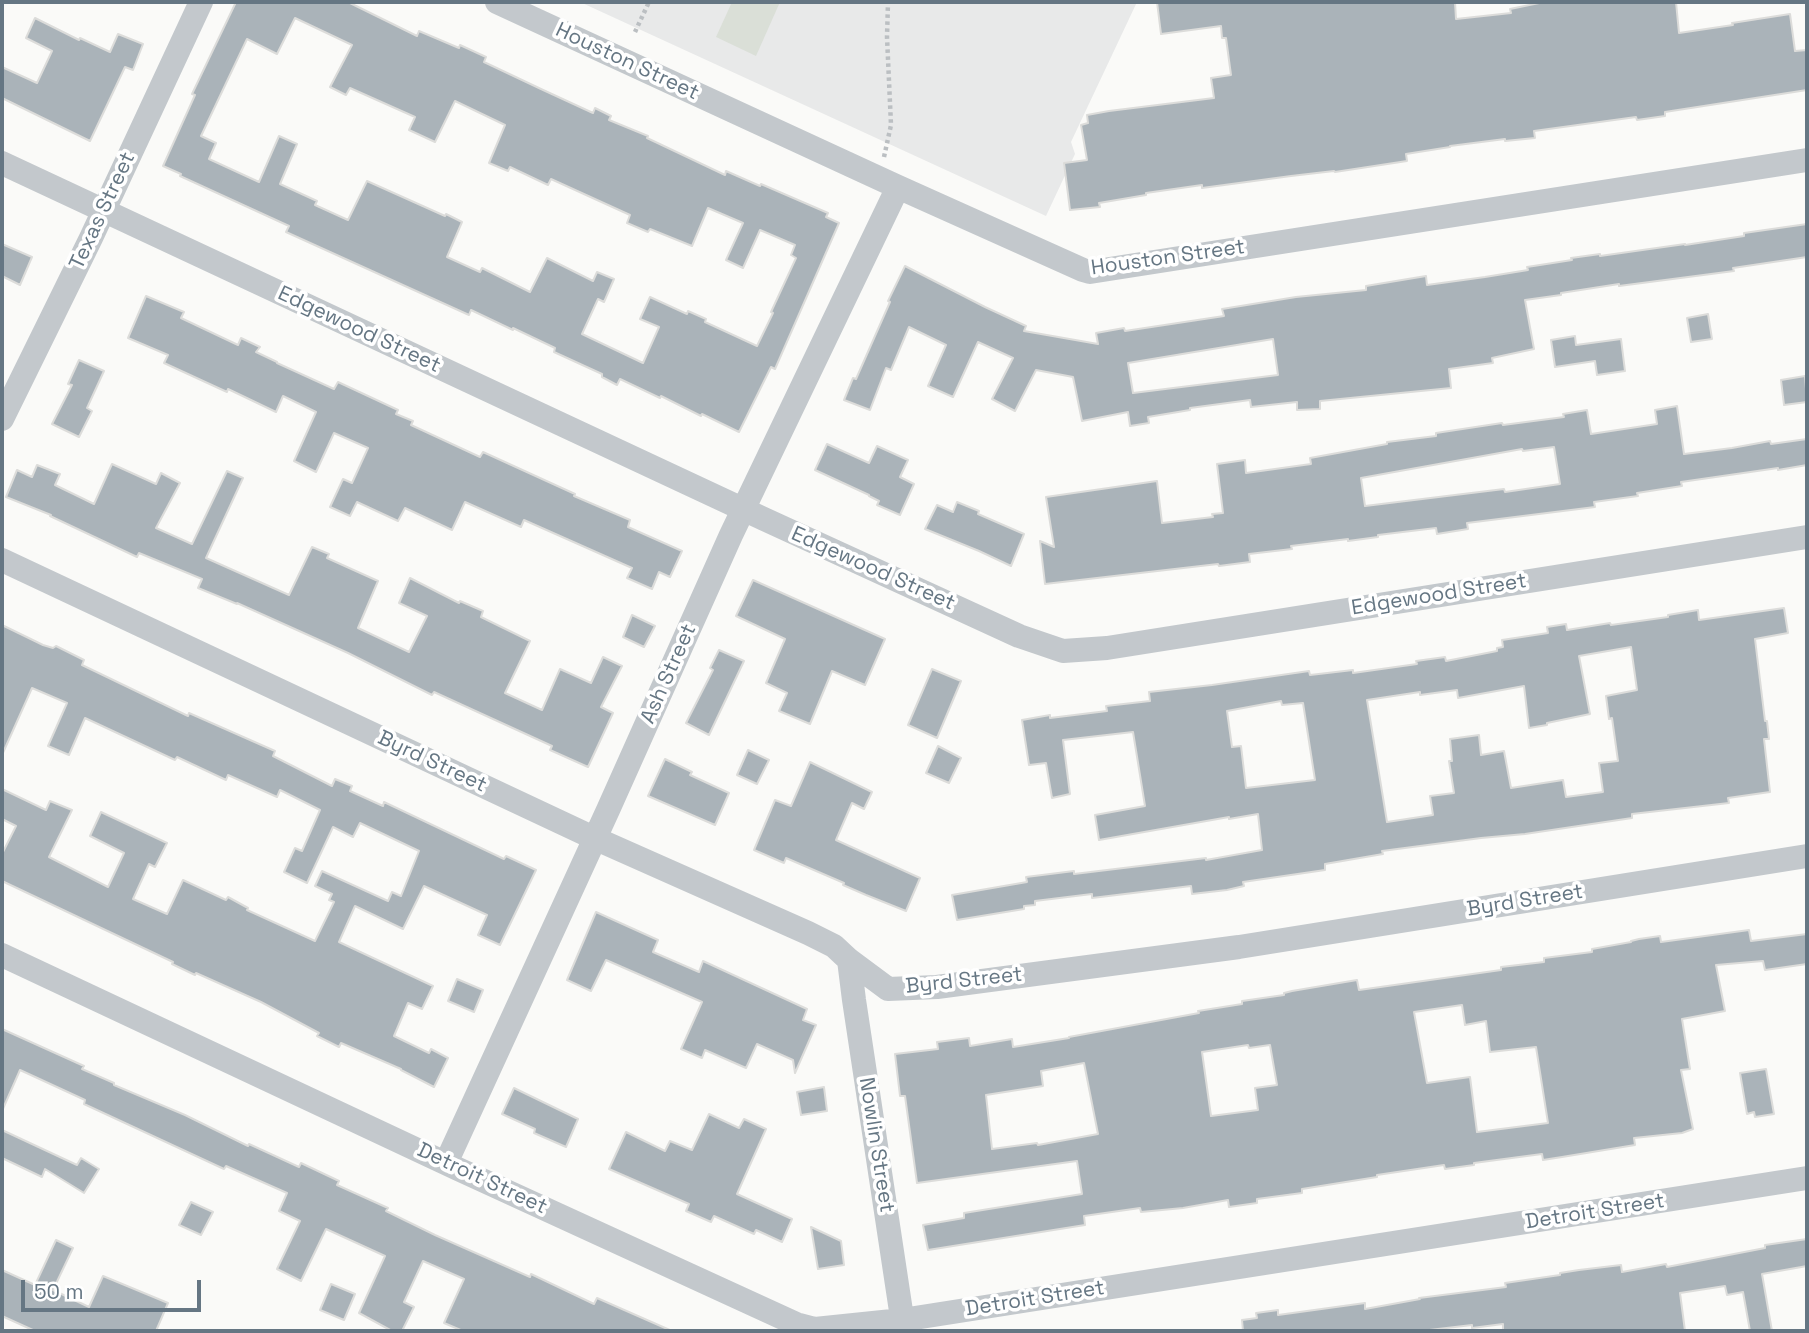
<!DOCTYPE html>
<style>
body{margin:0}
#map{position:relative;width:1809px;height:1333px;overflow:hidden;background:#fafaf8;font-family:"Space Grotesk",sans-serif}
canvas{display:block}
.frame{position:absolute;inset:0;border:4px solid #657683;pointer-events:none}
.scale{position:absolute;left:21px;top:1280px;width:180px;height:32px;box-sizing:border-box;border:4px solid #657683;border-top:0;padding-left:9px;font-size:21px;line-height:24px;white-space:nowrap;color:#657683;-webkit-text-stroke:5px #fff;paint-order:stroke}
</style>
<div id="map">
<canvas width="1809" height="1333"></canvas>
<div class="frame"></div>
<div class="scale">50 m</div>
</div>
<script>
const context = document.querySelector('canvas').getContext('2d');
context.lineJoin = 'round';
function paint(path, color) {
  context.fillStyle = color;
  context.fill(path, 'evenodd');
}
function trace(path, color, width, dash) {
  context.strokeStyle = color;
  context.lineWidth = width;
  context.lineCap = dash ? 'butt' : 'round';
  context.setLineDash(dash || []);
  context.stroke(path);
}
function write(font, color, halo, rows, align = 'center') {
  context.font = font + ' "Space Grotesk",sans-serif';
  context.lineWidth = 7;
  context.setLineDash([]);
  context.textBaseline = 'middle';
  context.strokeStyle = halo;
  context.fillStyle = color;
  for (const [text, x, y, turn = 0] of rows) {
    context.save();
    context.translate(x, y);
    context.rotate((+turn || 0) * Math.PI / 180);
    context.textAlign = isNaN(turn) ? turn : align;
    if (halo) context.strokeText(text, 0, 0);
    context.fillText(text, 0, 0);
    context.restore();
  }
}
const built = new Path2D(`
 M580 2H1137L1071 142 1075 154 1046 216Z`);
const green = new Path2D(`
 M732 2H780L756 56 716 37Z`);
const building = new Path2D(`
 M236 2H348L417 36 419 31 459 48 460 45 486 57 484 62 541 89 593 113 595 108 611 116 609 120 648 136 647 138 725 175 726 171 760 186 761 184 828 213 826 217 839 223 775 369 771 367 739 432 702 414 701 416 661 396 660 398 620 379 617 385 602 377V374L554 352 555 348 513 328V330L471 310 469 315 286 232 289 226 180 176 181 174 163 166 195 95 192 94ZM295 18 352 45 330 87 346 95 350 88 415 117 409 130 435 142 455 101 505 125 489 163 508 171 510 167 548 185 551 179 630 215 627 223 648 232 650 229 692 246 708 208 743 223 726 260 743 268 760 230 795 245 791 255 796 258 771 312 773 313 757 346 705 322 706 319 688 311 687 314 650 297 640 319 659 327 643 363 582 334 598 299 604 302 614 279 597 272 593 281 547 258 530 292 482 268 480 272 447 257 462 222 446 214 445 216 367 181 348 220 315 205 317 201 280 184 297 144 279 136 259 182 209 159 216 143 201 136 247 39 277 54Z
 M1157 2H1455L1456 19 1511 13 1510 9 1544 2H1676L1679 33 1733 25 1732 23 1790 14 1795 51 1807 50V90L1665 112V116L1637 120 1636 117 1534 131 1535 138 1505 141V139L1450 146V147L1406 154 1407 161 1335 172 1334 171 1291 176 1202 188V185L1146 193V195L1099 203 1100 207 1070 210 1064 163 1087 160 1081 125 1088 123 1087 115 1109 111 1214 98 1211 78 1231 75 1226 38H1222L1221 26 1161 34Z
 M35 18 79 40 80 38 110 52 118 34 143 44 133 70 125 67 90 141 2 98V67L37 83 52 51 26 38Z
 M1807 224V257L1733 268 1734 271 1619 286V284L1561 293V295L1525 300 1534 349 1492 358 1493 363 1449 369 1451 388 1320 401V409L1297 410V402L1251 407 1250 400 1190 408V410L1148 417 1149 423 1130 426 1128 412 1082 421 1073 377 1036 370 1015 411 992 399 1013 358 978 342 953 397 928 386 946 345 909 327 891 370 886 368 870 410 844 400 853 378 856 379 890 302 888 301 905 266 985 307 1026 326 1024 331 1098 344 1096 333 1124 328 1125 331 1224 316 1222 309 1296 297 1366 290V286L1426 276 1427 285 1485 277 1528 270 1527 267 1572 260 1571 258 1600 254V256L1685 244V245L1744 236V233ZM1273 339 1278 375 1133 393 1128 363Z
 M2 244 32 257 20 285 2 276Z
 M146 296 184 312 181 318 238 345 241 338 260 347 256 352 277 362V363L334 389 338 382 398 410 396 414 413 421 411 425 480 457 483 452 575 494 574 496 630 520 628 527 682 551 670 577 659 572 652 589 627 578 632 568 524 520 521 527 465 502 452 530 405 508 398 521 357 502 350 516 330 507 343 479 352 483 368 448 334 433 316 472 294 461 316 412 283 396 276 412 228 389 227 392 164 363 168 355 128 338Z
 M1708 314 1712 339 1691 342 1687 318Z
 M1575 336 1576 345 1621 339 1625 371 1597 375 1595 361 1555 367 1551 340Z
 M79 360 104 371 87 408 92 411 79 437 52 424 72 385 68 384Z
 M1805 376 1807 402 1784 405 1781 380Z
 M1677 406 1684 454 1732 448 1770 441 1771 444 1807 439V465L1778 470V468L1681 482 1682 486 1637 493 1638 496 1594 502 1595 507 1467 523 1468 529 1437 534 1436 528 1378 535V537L1348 541V539L1291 546 1292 549 1249 554 1250 562 1219 566 1218 564 1045 584 1040 541 1054 547 1046 497 1157 481 1162 523 1213 517 1212 514 1223 513 1217 464 1245 460 1246 473 1311 464 1310 458 1387 444V442L1436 436V433L1502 423 1503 425 1564 417 1563 414 1587 410 1591 434 1657 424 1655 410ZM1554 447 1560 484 1505 492 1504 489 1365 506 1361 478 1522 449 1523 451Z
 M827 444 869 463 877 446 908 460 900 477 914 484 900 515 877 505 879 501 869 496V495L815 470Z
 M112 464 156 484 161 473 180 483 156 528 192 544 227 471 243 478 206 558 289 595 312 547 329 554 327 558 378 581 358 628 409 652 427 616 399 603 410 578 459 603 460 601 483 611 481 617 530 641 505 693 542 710 560 669 591 683 603 657 622 666 601 707 613 713 588 767 550 750 552 746 434 692 432 695 348 653 237 603V604L198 588 202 579 139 553 137 557 50 516 51 515 6 497 17 470 32 477 37 465 60 474 55 485 94 504Z
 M957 502 979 511 978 514 1024 534 1011 566 979 551 925 529 937 505 953 512Z
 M753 580 885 639 865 685 832 671 810 724 779 711 787 693 766 683 785 639 736 616Z
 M1784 608 1788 633 1755 639 1765 721H1767L1769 739H1764L1770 792 1728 798 1729 803 1632 814V818L1525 834 1481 838 1382 851 1383 854 1325 864V870L1243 882 1244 886 1227 890 1192 894 1191 886 1092 898V894L1035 901V905L1024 906V909L957 920 952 895 1027 882 1026 877 1074 871V874L1206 858V860L1262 850 1258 814 1229 819V817L1099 840 1095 815 1145 806 1133 732 1063 740 1070 794 1052 798 1046 763 1029 765 1022 720 1050 715V718L1107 711 1106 706 1150 701 1149 692 1212 685 1309 671 1310 675 1353 670V673L1417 664 1416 661 1445 657 1446 661 1497 651V648L1503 647 1502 640 1548 633 1547 627 1566 624 1567 630 1610 623 1611 625 1668 617V615L1698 610 1699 620ZM1631 647 1637 690 1606 696 1609 719 1612 718 1618 761 1599 763 1603 792 1566 797 1563 780 1511 788 1504 751 1481 755 1479 735 1450 739 1452 761H1449L1454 793 1430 796 1433 815 1387 822 1367 700 1420 692V695L1457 690 1458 698 1524 686 1529 728 1547 725V723L1590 714 1579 656ZM1281 701 1282 705 1303 703 1315 780 1246 788 1241 746 1232 747 1227 711Z
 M632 615 655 626 644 647 623 637Z
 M2 625 43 645 53 648 56 646 84 660 82 665 188 716 189 713 275 751 273 756 332 786 335 779 352 786 350 791 383 806 384 802 504 859 506 856 536 870 500 945 478 935 487 915 424 886 403 929 355 906 339 942 433 986 422 1009 408 1003 394 1036 429 1053 431 1049 448 1058 434 1087 401 1070V1069L341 1043 339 1047 317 1036 319 1033 261 1002 196 973 195 975 172 964 173 962 2 881V854L16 826 2 819V789L46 810 50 801 72 810 49 857 108 887 124 853 90 836 101 812 167 843 155 867 149 864 133 899 167 914 183 880 226 900 228 897 248 908 247 910 315 941 334 902 329 900 332 894 315 886 322 871 388 901 392 892 401 896 419 851 360 823 353 837 333 827 307 883 284 872 295 848 302 851 320 810 280 790 277 797 228 775 226 780 177 757 175 760 85 718 69 755 48 746 67 703 32 688 2 755Z
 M719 650 744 661 709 735 686 723 713 670 710 668Z
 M932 669 961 681 937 738 908 725Z
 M938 746 961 758 949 783 926 773Z
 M748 750 769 760 757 784 737 775Z
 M665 759 692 772 690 775 729 793 715 825 648 796Z
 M810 762 872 792 864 809 852 803 836 840 920 878 906 911 866 895 843 885 844 883 786 858 784 863 754 850 775 800 791 806Z
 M596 912 658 940 653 952 699 972 703 961 807 1009 803 1020 816 1025 795 1073 793 1060 757 1044 746 1068 705 1050 702 1058 681 1049 702 1002 606 960 591 991 567 980Z
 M1749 930 1751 941 1807 934V964L1765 970 1763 961 1716 965 1725 1011 1682 1019 1690 1069 1681 1070 1693 1129 1682 1133 1634 1138 1635 1145 1562 1157 1543 1160 1542 1154 1474 1163V1165L1445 1169 1444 1165 1377 1175V1177L1302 1189V1193L1257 1199V1203L1229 1207 1228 1200 1183 1208 1141 1212 1140 1208 1084 1216 1085 1225 928 1250 923 1225 964 1218V1213L1082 1194 1077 1161 917 1183 905 1096H900L895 1054 938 1049 937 1042 969 1038 970 1046 1012 1039 1013 1047 1069 1038V1037L1199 1013 1198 1011 1242 1004V1001L1284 995V993L1292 991 1357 980 1359 990 1501 970V967L1544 962V958L1592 952V949L1631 942V941L1639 939 1660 936 1661 942ZM1462 1005 1465 1025 1486 1021 1490 1052 1536 1047 1548 1123 1477 1132 1470 1077 1427 1083 1414 1012ZM1248 1045 1249 1048 1270 1045 1277 1085 1255 1088 1258 1110 1211 1116 1202 1052ZM1084 1063 1098 1134 1038 1145 1037 1143 992 1149 986 1095 1043 1086 1041 1071Z
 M457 979 483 990 474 1012 448 1001Z
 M2 1029 84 1066 82 1069 114 1083V1085L185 1115 248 1146 249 1144 299 1167 301 1163 339 1181 337 1185 388 1208 386 1211 435 1235 530 1277 531 1274 594 1304 597 1298 672 1331H463L444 1323 464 1279 423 1261 404 1302 414 1307 402 1331H392L359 1313 385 1256 326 1229 301 1281 277 1269 300 1221 279 1211 287 1193 226 1166 224 1169 84 1104 85 1100 20 1070 2 1111Z
 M1766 1069 1774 1114 1755 1117 1754 1112 1747 1114 1740 1073Z
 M824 1087 827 1111 801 1115 797 1092Z
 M514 1088 578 1119 566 1147 534 1133 535 1129 502 1114Z
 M709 1114 739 1128 744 1119 766 1129 737 1194 792 1219 782 1242 756 1230 754 1234 714 1216 711 1222 686 1211 689 1204 609 1169 626 1132 665 1151 670 1141 692 1150Z
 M2 1130 77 1165 81 1158 99 1169 84 1193 45 1169 42 1177 2 1158Z
 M191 1202 213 1212 201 1235 179 1225Z
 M811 1227 841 1241 844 1265 818 1269Z
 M1807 1239V1266L1762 1274 1772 1331H1750L1743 1292 1727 1295 1725 1286 1680 1293 1685 1331H1503V1324L1472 1328V1325L1421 1331H1243L1242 1320 1257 1318 1256 1313 1278 1310V1315L1365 1303V1309L1420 1299 1419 1298 1506 1287 1505 1283 1560 1275V1273L1579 1270 1621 1265 1622 1272 1666 1264 1667 1267 1765 1248V1245Z
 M56 1240 73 1248 53 1290 89 1307 103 1276 168 1303 156 1331H35L2 1316V1270L35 1285Z
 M331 1284 355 1294 344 1320 320 1310Z`);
const path = new Path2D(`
 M635 32 649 2
 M884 157 891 125 887 37 888 2`);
const street = new Path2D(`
 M497 2 898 187 1083 270 1090 272 1807 160
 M2 163 764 519 1019 636 1063 651 1107 648 1807 537
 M2 419 91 238 201 2
 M2 560 594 838 808 933 834 946 849 960 888 989 937 987 1239 947 1807 856
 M2 955 458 1169 796 1324 815 1329 902 1320 1807 1178
 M849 960 854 1000 904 1331
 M446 1163 608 810 731 535 898 187`);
const streetNames = [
 ["Houston Street",627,62,25],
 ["Texas Street",103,211,-65],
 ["Houston Street",1168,258,-8],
 ["Edgewood Street",359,330,25],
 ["Edgewood Street",873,569,24],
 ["Edgewood Street",1439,595,-9],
 ["Ash Street",669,674,-66],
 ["Byrd Street",432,762,25],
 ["Byrd Street",1525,901,-9],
 ["Byrd Street",964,981,-6],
 ["Nowlin Street",876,1145,81],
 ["Detroit Street",482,1179,25],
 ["Detroit Street",1595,1212,-9],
 ["Detroit Street",1035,1299,-9]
];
paint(built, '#e8e9e9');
paint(green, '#dadfd7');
paint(building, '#aab3b9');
trace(building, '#dcdcda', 2);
trace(path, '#bbbfc2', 4.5, [3.5, 3.5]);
trace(street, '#c3c8cc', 24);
write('21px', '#657683', '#fff', streetNames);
</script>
